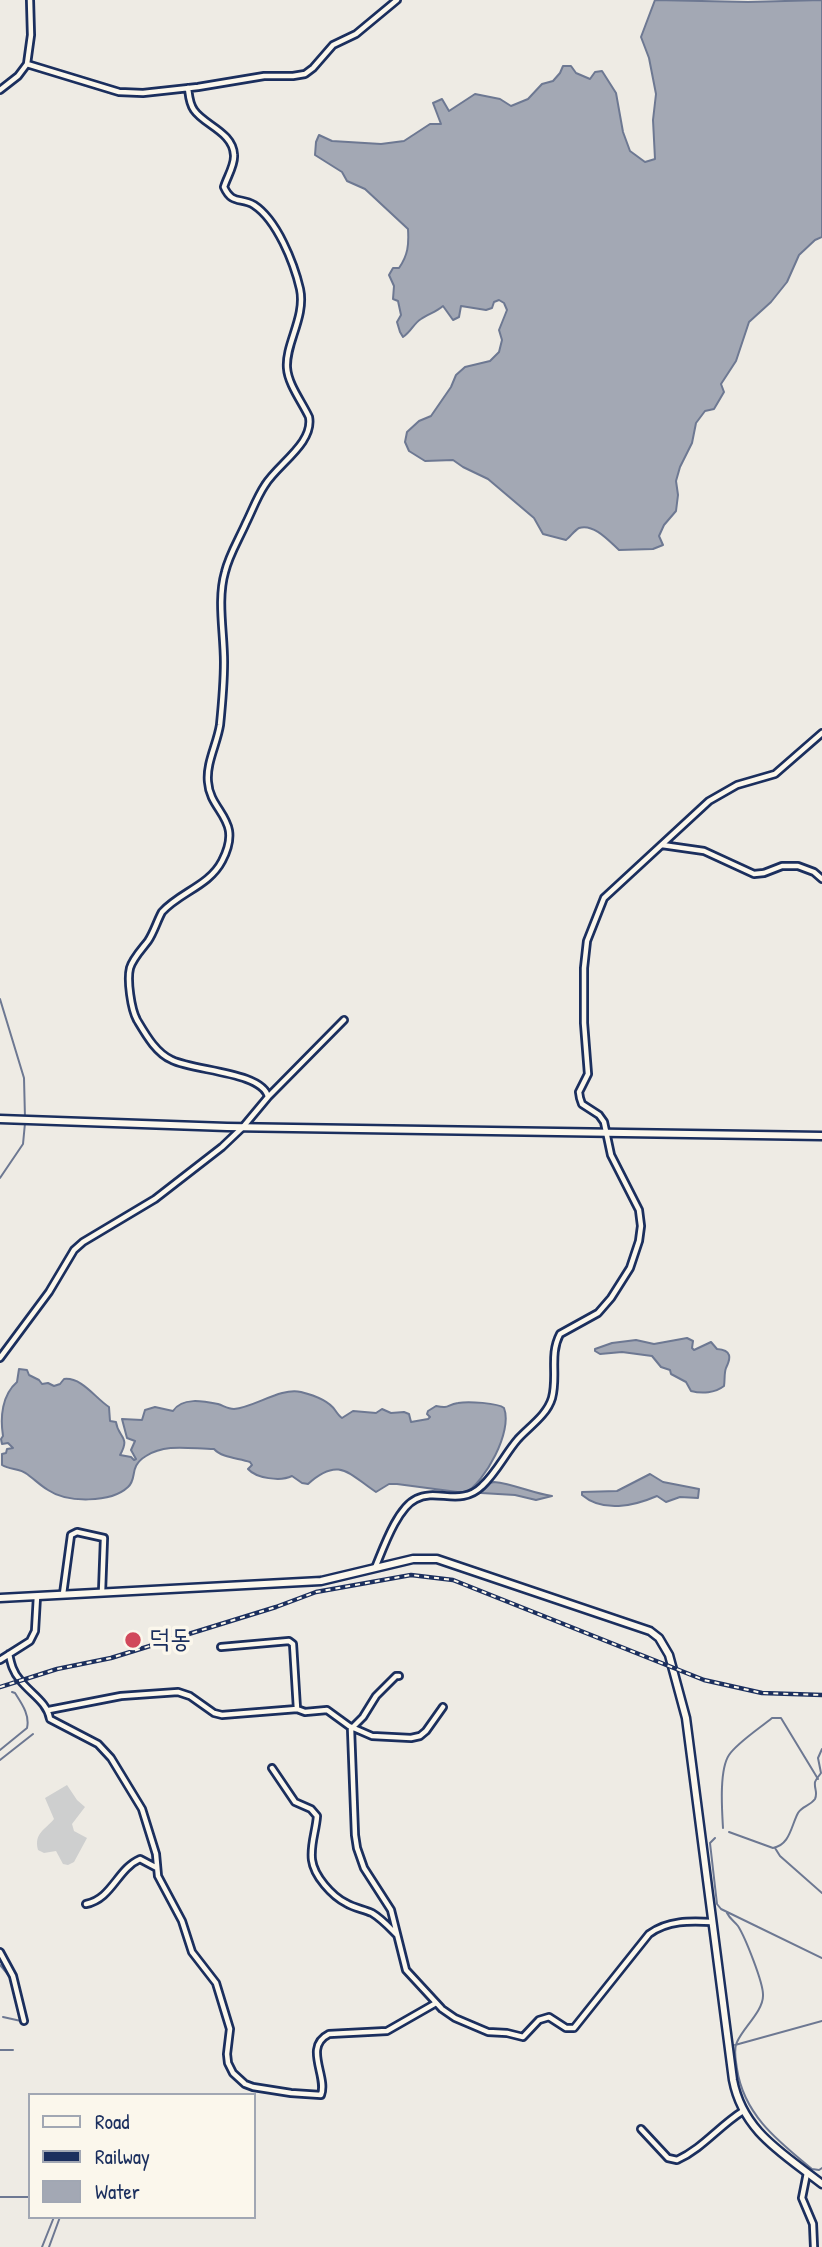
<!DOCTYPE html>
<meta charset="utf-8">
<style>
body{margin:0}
#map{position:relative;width:822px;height:2247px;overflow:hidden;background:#eeebe4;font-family:"Patrick Hand",sans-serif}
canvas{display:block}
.legend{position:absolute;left:28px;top:2093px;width:228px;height:126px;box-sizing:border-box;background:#fbf7ec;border:2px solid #a1a7b3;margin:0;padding:9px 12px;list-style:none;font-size:21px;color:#1b2f5e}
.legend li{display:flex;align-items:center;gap:14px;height:35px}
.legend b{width:35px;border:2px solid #a1a7b3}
</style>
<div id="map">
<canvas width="822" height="2247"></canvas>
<ul class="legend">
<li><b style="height:9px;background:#fbf7ec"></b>Road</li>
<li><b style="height:9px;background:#1b2f5e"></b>Railway</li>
<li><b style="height:19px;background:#a3a8b4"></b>Water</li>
</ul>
</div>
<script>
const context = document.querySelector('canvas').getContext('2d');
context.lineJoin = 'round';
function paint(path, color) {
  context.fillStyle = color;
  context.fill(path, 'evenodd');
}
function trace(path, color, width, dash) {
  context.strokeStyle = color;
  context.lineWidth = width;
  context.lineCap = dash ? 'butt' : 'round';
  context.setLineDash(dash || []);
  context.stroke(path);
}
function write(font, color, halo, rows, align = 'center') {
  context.font = font + ' "Patrick Hand","Poor Story",sans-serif';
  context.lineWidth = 7;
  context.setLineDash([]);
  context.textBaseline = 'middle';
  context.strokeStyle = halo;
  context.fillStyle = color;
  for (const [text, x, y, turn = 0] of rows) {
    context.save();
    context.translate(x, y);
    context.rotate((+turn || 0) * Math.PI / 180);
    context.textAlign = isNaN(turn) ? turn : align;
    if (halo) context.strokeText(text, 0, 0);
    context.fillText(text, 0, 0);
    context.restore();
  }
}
const green = new Path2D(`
 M67 1785 77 1800 85 1807 72 1824 74 1831 87 1838 74 1862 68 1865 63 1864 56 1851 44 1853 38 1850C34 1833 44 1831 54 1819L45 1798Z`);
const water = new Path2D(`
 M655 0 748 2 822 0V237L815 240 799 255 787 282 771 302 749 322 736 361 721 384 724 392 714 409 705 411 696 423 692 443 680 467 676 481 678 495 676 511 664 525 659 536 663 545 653 549 619 550C610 542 594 523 579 528 575 530 570 537 566 540L543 534 534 518 488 479 463 467 453 460 425 461 409 451 405 442 407 432 419 421 431 416 451 387 456 375 465 367 490 361 499 352 502 340 499 330 507 310 504 303 499 300 494 302 492 308 486 310 461 306 459 317 453 320 443 306C436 312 428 314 421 319 414 323 411 332 403 337L400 332 397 322 401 315 398 301 393 299 394 286 389 275 393 268H399C408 255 409 245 408 229L365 189 347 181 342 172 315 155 316 142 319 135 332 141 381 144 404 141 430 124H441L433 103 442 99 449 111 475 94 500 99 511 106 528 99 542 84 553 81 560 73 563 66H571L576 73 590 79 595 72 602 71 616 93 623 132 630 151 645 162 655 159 653 120 656 94 649 58 641 37Z
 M687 1338 693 1341 692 1348 694 1350 711 1342 717 1349C732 1350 731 1358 726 1368 724 1373 725 1380 724 1386 715 1393 702 1394 691 1391L686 1382 671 1374 670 1370 661 1367 652 1356 622 1352 600 1354 595 1351V1349L612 1343 636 1340 654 1344Z
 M19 1369 27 1370 29 1375 39 1380 42 1384 48 1383 54 1386 60 1384 64 1379C82 1377 95 1398 109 1407L110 1421 116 1422C118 1438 131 1436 120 1455L131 1457 134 1460 136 1459 131 1450 135 1441 127 1438 122 1419 142 1420 145 1410 155 1407 173 1411C182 1397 203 1401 218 1404 224 1406 228 1409 234 1409 255 1407 281 1387 301 1392 313 1395 328 1400 335 1410 337 1413 339 1416 342 1418L353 1411 376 1413 382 1409 391 1413 404 1412 409 1414 411 1422 428 1419 430 1417 427 1414 428 1411 436 1406C450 1409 446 1405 458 1403 468 1401 498 1403 504 1408 513 1431 485 1482 465 1493L397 1484H389L376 1492C349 1474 339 1456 308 1484L302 1483 292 1476C280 1482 256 1478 248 1469L252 1465 250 1462C239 1458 222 1458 214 1449 191 1449 166 1443 146 1456 128 1467 138 1478 128 1487 111 1503 67 1503 48 1490 41 1486 34 1479 27 1474 20 1468 10 1470 2 1465V1454L6 1453 7 1449 13 1448 8 1443 2 1444 1 1439 3 1436C0 1417 2 1395 17 1382Z
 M650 1474 663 1482 699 1489 698 1498 680 1497 666 1502 657 1496C634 1506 603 1513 582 1495V1492L617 1491Z
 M494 1482C514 1484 532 1493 552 1496L536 1500 515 1495 481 1493 490 1483Z`);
const stream = new Path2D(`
 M0 999 24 1078 25 1118
 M0 1178 23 1144 25 1123
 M0 1662V1664
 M0 1750 27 1728C30 1715 22 1704 15 1693L12 1692
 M0 1760 33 1734
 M723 1828C722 1810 719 1770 729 1755 737 1743 760 1728 772 1718H781L818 1779
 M729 1832 773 1848C790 1845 791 1826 798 1813 802 1806 810 1806 815 1799 818 1792 814 1789 815 1782 816 1779 819 1776 821 1773L818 1758 822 1749
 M715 1838 710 1843 717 1904 721 1909 822 1958
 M775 1848 780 1856 822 1893
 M727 1913C730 1919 734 1921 738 1926 745 1937 764 1984 763 1996 763 2011 743 2028 737 2042 733 2050 736 2060 737 2069 744 2115 778 2141 812 2169L819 2170 822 2168
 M0 1965 10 1977
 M3 2017 21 2021V2019
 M735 2045 822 2021
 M0 2050H13
 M0 2197H30
 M42 2247 54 2217
 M49 2247 60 2217`);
const minor = new Path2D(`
 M27 64 31 35 30 0
 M188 88C189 95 189 103 194 110 204 125 233 132 234 155 235 165 227 177 224 187 232 205 241 197 254 205 277 220 294 263 300 289 306 317 285 344 287 368 288 384 302 402 309 417 314 443 278 464 265 485 257 497 252 511 246 523 239 539 229 555 225 572 217 600 224 632 224 662 224 682 222 705 220 725 217 744 206 763 208 782 210 813 244 819 222 861 209 886 180 892 162 912 157 921 154 932 148 941 142 949 133 958 130 968 127 980 131 1009 137 1020 146 1035 156 1053 172 1060 194 1071 263 1072 268 1097
 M0 90 18 76 27 64 119 92 143 93 198 87 264 76H293L305 74 313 68 333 45 356 34 397 0
 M662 845 704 851 754 874 764 873 782 866H798L814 872 822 879
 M0 1358 49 1292 74 1250 83 1242 155 1199 222 1147 243 1127 268 1097 344 1020
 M375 1568C383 1549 397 1508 416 1499 437 1488 461 1507 482 1486 497 1472 505 1454 518 1439 530 1426 547 1415 552 1398 558 1376 549 1355 560 1334L598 1313 611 1298 630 1268 639 1241 641 1226 639 1210 611 1155 604 1122 599 1115 582 1104 580 1098 579 1092 588 1074 584 1023V968L587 941 604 898 709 801 737 785 775 774 822 733
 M63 1594 71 1535 77 1532 104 1538 102 1592
 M9 1654C11 1664 13 1672 20 1680 31 1694 47 1702 50 1719L98 1744 111 1758 142 1809 156 1854 158 1876 182 1921 192 1952 216 1983 230 2029 227 2054 228 2063 233 2073 245 2084 253 2087 291 2093 321 2095C328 2076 303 2047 329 2034L387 2031 436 2003
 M0 1660 30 1641 35 1631 37 1596
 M399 1676H396L376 1696 363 1717 351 1729 355 1835 357 1848 364 1868 391 1910 406 1970 442 2009 455 2018 488 2032 507 2033 523 2037 539 2020 549 2017 566 2028H574L649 1934C668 1920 690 1921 712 1922
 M297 1709 305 1712 327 1710 349 1726 372 1736 411 1738 420 1736 426 1731 443 1707
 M49 1710 121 1696 178 1692 190 1696 214 1713 222 1715 297 1709 293 1644 289 1641 221 1647
 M272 1768 295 1802 311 1809 317 1816C316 1831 310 1845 312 1860 314 1876 332 1896 346 1903 354 1908 363 1909 372 1913 382 1919 389 1927 397 1935
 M86 1904C112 1899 117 1869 140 1859L157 1868
 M0 1952 13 1976 24 2021
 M641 2129 668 2158 677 2160C703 2148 719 2126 743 2111
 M807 2173 802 2198 813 2224 814 2247`);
const secondary = new Path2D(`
 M0 1119 227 1127 822 1136
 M0 1598 321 1581 413 1559H437L650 1631 659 1638 669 1655 686 1718 733 2080C743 2132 783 2153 822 2184`);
const rail = new Path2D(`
 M0 1687 57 1669 111 1658 276 1607 316 1592 411 1575 453 1580 704 1680 762 1693 822 1695`);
const markers = [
 [133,1640,9,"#d1495b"]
];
const poiNames = [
 ["덕동",149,1640]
];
paint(green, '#cecfcf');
paint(water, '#a3a8b4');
trace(water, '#6d7892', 2);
trace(stream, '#6d7892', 2);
trace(minor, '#1b2f5e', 10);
trace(secondary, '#1b2f5e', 11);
trace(minor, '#fbf7ec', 4.5);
trace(secondary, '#fbf7ec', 6);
trace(rail, '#1b2f5e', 4.5);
trace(rail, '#fbf7ec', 2, [5]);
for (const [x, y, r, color] of markers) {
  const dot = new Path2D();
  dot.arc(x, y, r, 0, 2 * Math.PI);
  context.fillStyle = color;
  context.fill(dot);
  trace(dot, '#fbf7ec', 2.5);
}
write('26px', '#1b2f5e', '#fbf7ec', poiNames, 'left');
</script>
